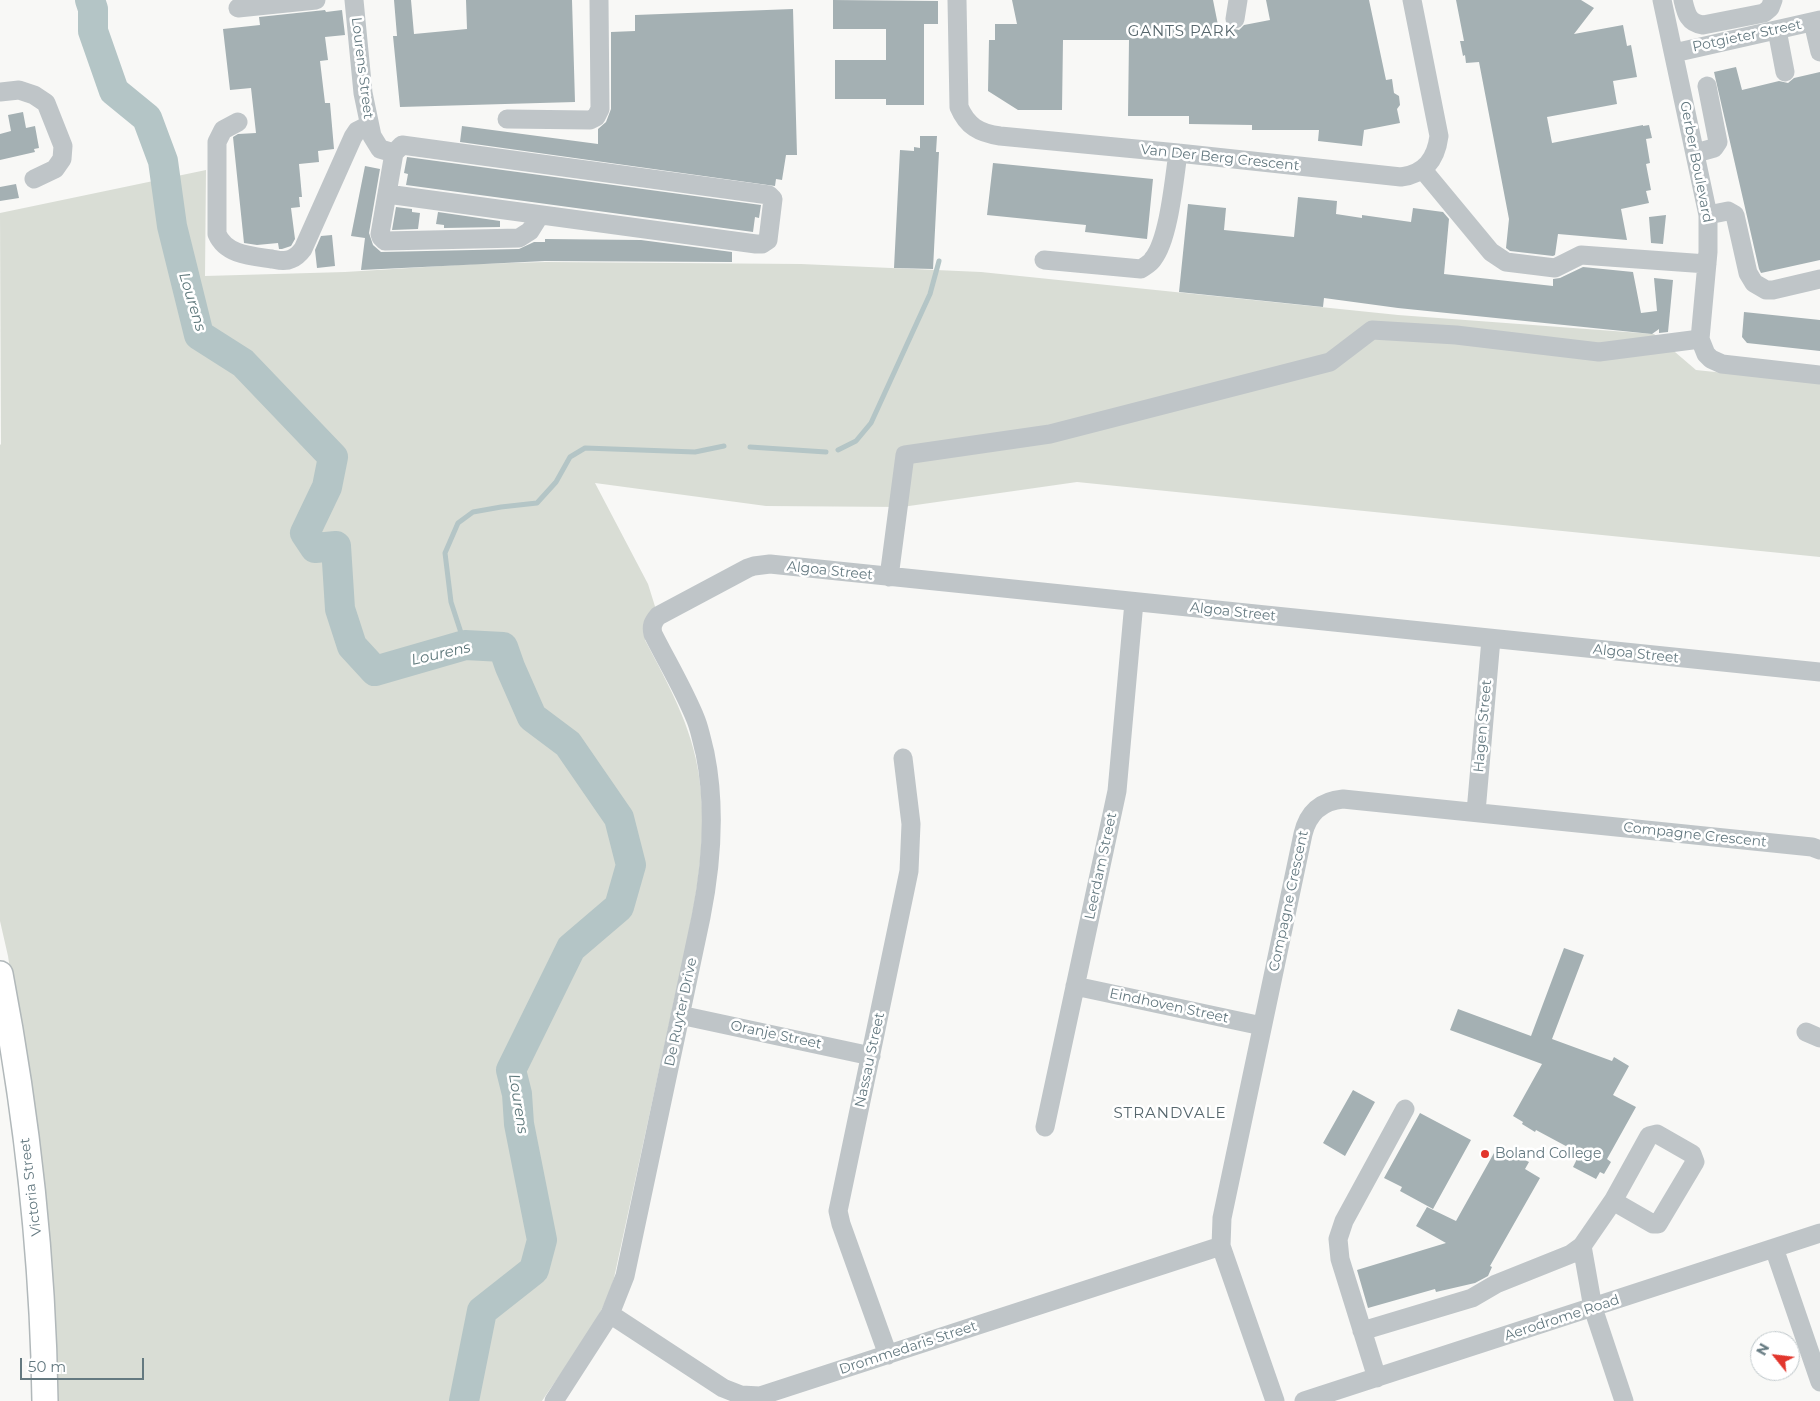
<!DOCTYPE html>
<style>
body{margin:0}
#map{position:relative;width:1820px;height:1401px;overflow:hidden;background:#f8f8f6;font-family:Montserrat,sans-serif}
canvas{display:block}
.north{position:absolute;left:1750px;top:1331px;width:50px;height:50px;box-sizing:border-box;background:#fff;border:1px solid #c1c9cc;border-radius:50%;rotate:299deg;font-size:14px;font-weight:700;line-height:20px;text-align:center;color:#647980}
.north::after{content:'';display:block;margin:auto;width:18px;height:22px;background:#e2362d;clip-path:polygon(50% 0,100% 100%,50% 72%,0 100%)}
.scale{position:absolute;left:20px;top:1358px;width:124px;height:22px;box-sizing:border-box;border:2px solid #647980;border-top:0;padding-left:6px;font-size:15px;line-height:18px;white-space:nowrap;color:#647980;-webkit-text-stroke:4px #fff;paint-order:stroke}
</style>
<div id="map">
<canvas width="1820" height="1401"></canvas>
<div class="north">N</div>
<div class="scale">50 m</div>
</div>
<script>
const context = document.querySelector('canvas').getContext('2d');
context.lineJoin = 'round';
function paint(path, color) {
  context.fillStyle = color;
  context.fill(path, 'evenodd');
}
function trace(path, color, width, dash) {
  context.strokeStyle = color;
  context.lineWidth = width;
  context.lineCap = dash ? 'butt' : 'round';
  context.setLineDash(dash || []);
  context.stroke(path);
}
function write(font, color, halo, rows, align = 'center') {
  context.font = font + ' Montserrat,sans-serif';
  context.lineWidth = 5;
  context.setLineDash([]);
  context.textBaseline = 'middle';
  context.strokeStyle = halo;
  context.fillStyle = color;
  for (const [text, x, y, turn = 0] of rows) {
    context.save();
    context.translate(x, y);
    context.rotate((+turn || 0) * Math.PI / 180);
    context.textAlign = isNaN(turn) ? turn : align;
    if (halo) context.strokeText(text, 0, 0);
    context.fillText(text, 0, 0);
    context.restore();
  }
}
const green = new Path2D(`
 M206 170 205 276 345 272 474 264 546 262 801 264 981 272 1398 315 1654 334 1696 370 1820 383V557L1077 482 902 507 766 506 595 483 648 584 658 616 653 634 645 640C668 684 692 726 699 776 711 855 687 938 671 1015 652 1103 633 1190 614 1278 602 1321 567 1364 542 1401H54L40 1165 8 956 0 921V445L1 444 0 213Z`);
const stream = new Path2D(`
 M750 447 826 452
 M838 450 856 441 871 423 930 294 939 261
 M465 645 451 602 445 553 458 523 473 512 501 507 537 503 556 482 570 457 585 448 695 452 724 446`);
const river = new Path2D(`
 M90 0 93 9V31L114 91 147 118 163 161 172 226 199 335 243 363 333 457 327 487 305 533 315 548 336 546 340 609 352 646 375 671 465 645 503 647 510 667 532 717 568 744 619 818 631 865 619 907 571 948 511 1070 517 1094 519 1124 542 1240 534 1270 482 1311 464 1401`);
const building = new Path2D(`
 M394 0H411L414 34 467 29 466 0H572L575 102 400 107 393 36H397Z
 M833 0 938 1V24H924V105H886V99H835V60H886V29H833Z
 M1012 0H1213L1219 30 1229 28 1239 30 1244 25 1270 20 1266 0H1369L1386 80 1392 79 1394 93 1399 96 1400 105 1397 109 1400 123 1364 130 1362 146 1318 141 1319 130H1252V125L1189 124V116H1128L1129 40H1063L1062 110H1018L988 91 989 40H995V24H1017Z
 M1456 0H1581L1594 8 1574 34 1623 25 1627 46 1631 45 1637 77 1613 81 1617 104 1547 117 1552 143 1643 125V126L1649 125 1652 138 1646 139 1650 163 1646 164 1651 190 1646 191 1649 203 1621 209 1627 240 1558 234 1555 255 1553 256 1510 251 1506 248 1509 219 1479 62 1466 63 1465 55 1463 56 1460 41H1464Z
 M793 9 797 155H786L782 180 776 179 775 186 460 142 462 126 598 144V129L606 122 611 109V32L635 31V15Z
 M325 10 326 12 342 10 345 35 325 37 328 60 320 61 325 103H330L334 149 318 151 319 162 299 164 302 197H299L300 207 291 208 295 239 291 246 282 249H279L278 243 257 245 244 243 233 137 238 134 256 133 251 88 230 90 223 29 260 25 259 17Z
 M1736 67 1742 90 1779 81 1788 83 1794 78 1820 72V260L1761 273 1759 269 1714 72Z
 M23 112 26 128 35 126 39 148 34 149 35 152 0 160V134L11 131 8 115Z
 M920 136H937L936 152H939L933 269 894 268 900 150 914 151V147L920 148Z
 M407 157 761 205 759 218 755 217 753 232 406 185 408 174 404 173Z
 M993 163 1153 179 1147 239 1085 232 1086 225 987 215Z
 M365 166 380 169 369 233 373 245 381 252 519 249 534 242H545V239L641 240 732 252V262L545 261 361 270 365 238 351 236Z
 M16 184 19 198 0 201V187Z
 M1298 197 1337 201 1336 214 1362 218V215L1411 222 1413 208 1443 212 1449 219 1444 274 1553 286V279L1560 278 1583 267 1633 272 1641 313 1657 311 1654 278 1673 280 1668 332 1659 333V329L1652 334 1398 308 1324 298 1323 307 1179 292 1188 204 1226 208 1224 230 1294 237Z
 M396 207 412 209V212L420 213 418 229 392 230Z
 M438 212 500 221V227L444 228V225L436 224Z
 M1666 215 1663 244 1651 243 1649 217Z
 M332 235 335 266 317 268 315 250 321 236Z
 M1744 312 1820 320V351L1747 343 1742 337Z
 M1564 948 1584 955 1552 1039 1612 1061 1614 1057 1629 1066 1613 1095 1636 1107 1607 1159 1611 1162 1604 1174 1600 1172 1596 1179 1573 1167 1577 1159 1574 1157 1577 1152 1536 1130 1535 1132 1522 1124 1523 1122 1513 1116 1542 1064 1450 1030 1458 1009 1531 1036Z
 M1353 1090 1375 1102 1345 1156 1323 1143Z
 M1420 1113 1471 1140 1433 1209 1400 1191 1402 1187 1384 1178Z
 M1494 1153 1510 1161 1513 1154 1529 1162 1525 1169 1540 1178 1490 1266 1492 1267 1488 1276 1475 1283 1436 1292 1435 1289 1368 1308 1357 1270 1446 1243 1416 1226 1427 1207 1456 1221Z`);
const minor = new Path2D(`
 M354 0 363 93 372 136 380 149 394 153
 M957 0 959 107C967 126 979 133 1000 136L1178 153 1401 177C1425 174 1436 159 1439 136L1412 0
 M1662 0 1708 215V252L1700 339 1706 354 1711 359 1722 364 1820 375
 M1683 0C1686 13 1688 23 1703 25L1764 13 1770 8 1773 0
 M238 8 316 0
 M1235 19 1238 0
 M1813 22 1820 52
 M1777 30 1785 72
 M1674 53 1820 20
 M0 92 19 90 34 95 46 103 63 146 62 159 55 169 34 179
 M507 119 590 120 596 117 600 109 599 0
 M238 122 223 130 217 142V234C226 255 251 256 272 259 278 260 285 262 291 259 297 257 300 253 303 249L353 137 357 131 369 125
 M1696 153 1714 148 1718 142 1707 86
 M1423 170 1491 252 1506 262 1555 268 1581 255 1707 264
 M387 194 756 244H762L768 240 773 199 769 195 402 145 394 153 380 234 381 237 385 241 519 238 530 231 540 215
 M1708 215 1728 211 1735 215 1748 273 1754 283 1766 290H1773L1820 279
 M1044 260 1141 269C1145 266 1151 263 1153 259 1169 239 1174 180 1178 153
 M889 577 905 455 1050 434 1330 362 1372 330 1456 335 1599 352 1700 339
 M1476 812 1491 639
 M1075 986 1262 1026
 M680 1015 871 1056
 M1806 1032 1820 1038
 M1045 1127 1117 791 1134 602
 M1582 1246 1593 1308 1624 1401
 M1774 1248 1820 1382
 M610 1314 723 1388 741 1395 760 1396 1221 1246
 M1362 1331 1472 1298 1496 1284 1571 1254 1582 1246 1613 1201 1649 1136 1657 1134 1692 1154 1695 1162 1658 1224H1653L1613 1201
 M888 1355 841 1224 838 1211 909 871 911 824 903 758
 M1377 1378 1340 1259 1338 1239 1344 1221 1405 1109
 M554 1401 610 1314 625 1276 701 917C712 862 716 808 705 753 702 742 700 730 696 720 684 690 667 662 653 634 651 626 653 622 658 616L748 568 754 566 770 564 1820 672
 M1275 1401 1221 1246 1222 1218 1303 834C1308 813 1321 801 1343 799L1812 847 1820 850
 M1304 1401 1820 1233`);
const major = new Path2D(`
 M0 974C27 1115 43 1258 45 1401`);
const markers = [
 [1485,1154,5,"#e2362d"]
];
const streetNames = [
 ["Potgieter Street",1747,36,-12],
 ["Lourens Street",362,68,83],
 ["Van Der Berg Crescent",1220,158,6],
 ["Gerber Boulevard",1696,162,79],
 ["Algoa Street",830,571,6],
 ["Algoa Street",1233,612,6],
 ["Algoa Street",1636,654,6],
 ["Hagen Street",1483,726,-85],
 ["Compagne Crescent",1695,835,6],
 ["Leerdam Street",1101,866,-78],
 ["Compagne Crescent",1289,901,-78],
 ["Eindhoven Street",1169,1006,12],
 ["De Ruyter Drive",681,1012,-78],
 ["Oranje Street",776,1035,12],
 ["Nassau Street",870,1060,-78],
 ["Victoria Street",31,1187,-97],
 ["Aerodrome Road",1562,1318,-18],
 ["Drommedaris Street",908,1348,-18]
];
const poiNames = [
 ["Boland College",1495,1154]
];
const neighbourhoodNames = [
 ["GANTS PARK",1182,32],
 ["STRANDVALE",1170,1114]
];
const waterNames = [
 ["Lourens",192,302,73],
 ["Lourens",441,654,-13],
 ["Lourens",518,1104,81]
];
paint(green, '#d9ddd5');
trace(stream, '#b4c5c6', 5);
trace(river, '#b4c5c6', 30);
paint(building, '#a4b0b3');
trace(major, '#b1b8ba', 28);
trace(minor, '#bfc5c8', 19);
trace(major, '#fff', 25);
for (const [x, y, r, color] of markers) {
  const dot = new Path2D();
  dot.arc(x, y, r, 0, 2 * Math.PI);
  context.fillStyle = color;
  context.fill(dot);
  trace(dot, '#fff', 2);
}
write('14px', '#647980', '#fff', streetNames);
write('14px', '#647980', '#fff', poiNames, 'left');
context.letterSpacing = '1px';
write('15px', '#56666c', '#fff', neighbourhoodNames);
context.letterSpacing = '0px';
write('italic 15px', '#5e787b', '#fff', waterNames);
</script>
